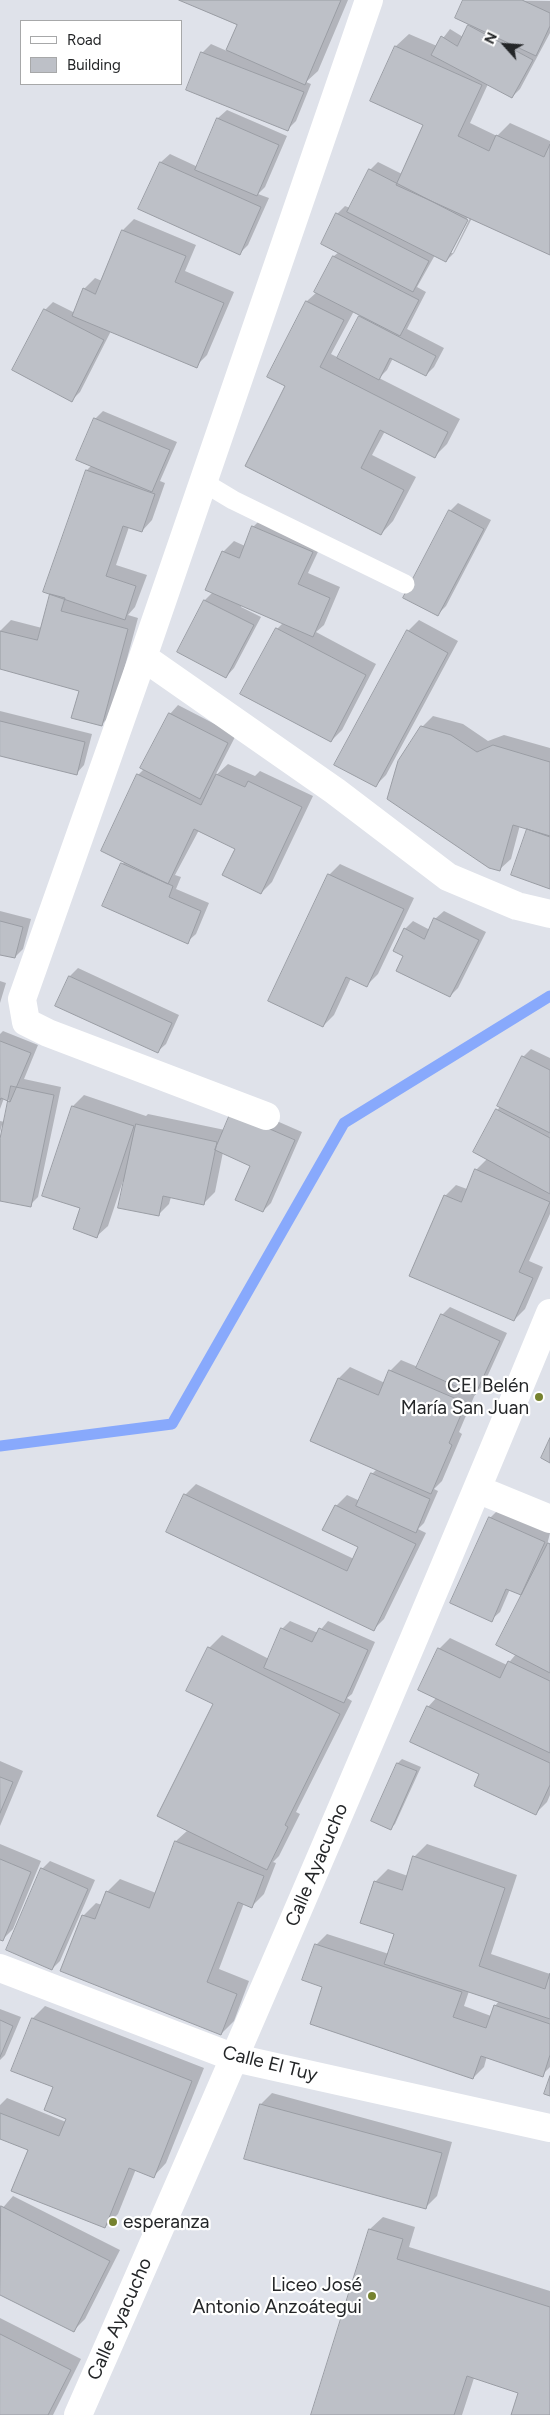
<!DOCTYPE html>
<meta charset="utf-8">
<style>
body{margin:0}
#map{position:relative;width:550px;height:2415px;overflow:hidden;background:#dfe2ea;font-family:Figtree,sans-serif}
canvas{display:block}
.legend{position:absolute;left:20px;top:20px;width:162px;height:65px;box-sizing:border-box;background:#fff;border:1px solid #a7a8a9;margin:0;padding:6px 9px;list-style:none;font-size:15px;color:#242628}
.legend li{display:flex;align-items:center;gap:10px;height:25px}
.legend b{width:25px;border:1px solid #a7a8a9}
.north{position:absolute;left:480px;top:20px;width:50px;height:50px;-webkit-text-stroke:4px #fff;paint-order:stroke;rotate:296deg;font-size:14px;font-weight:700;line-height:20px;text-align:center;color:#242628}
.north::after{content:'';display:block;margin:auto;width:18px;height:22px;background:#242628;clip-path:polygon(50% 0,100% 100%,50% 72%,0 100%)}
</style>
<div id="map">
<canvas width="550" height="2415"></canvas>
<ul class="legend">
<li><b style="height:6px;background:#fff"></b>Road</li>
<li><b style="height:14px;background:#bdc0c7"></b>Building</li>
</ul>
<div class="north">N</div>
</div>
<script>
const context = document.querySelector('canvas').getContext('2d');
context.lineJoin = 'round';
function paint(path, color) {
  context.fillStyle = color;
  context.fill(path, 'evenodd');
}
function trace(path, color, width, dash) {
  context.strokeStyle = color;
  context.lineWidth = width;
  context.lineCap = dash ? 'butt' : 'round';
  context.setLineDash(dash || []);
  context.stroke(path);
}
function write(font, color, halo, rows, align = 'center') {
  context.font = font + ' Figtree,sans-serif';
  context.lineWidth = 4.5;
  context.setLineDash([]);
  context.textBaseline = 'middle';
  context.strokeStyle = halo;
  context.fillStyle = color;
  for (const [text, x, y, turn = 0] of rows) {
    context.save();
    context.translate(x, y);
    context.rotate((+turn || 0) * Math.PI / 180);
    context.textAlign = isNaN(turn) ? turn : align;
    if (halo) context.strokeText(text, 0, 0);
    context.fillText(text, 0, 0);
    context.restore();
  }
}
const shadow = new Path2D(`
 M183 0H348L318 71 306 82 311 84 296 121 288 129 202 53 211 44 227 51 238 24Z
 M464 0 550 1V33L520 89 512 97 488 84 470 123 497 136 510 123 550 141V254L472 218 454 253 446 261 435 255 417 287 426 292 407 329 444 348 434 367 426 375 393 358 387 370 379 378 460 419 447 444 435 456 385 431 372 455 416 477 393 521 381 534 287 386 307 301 317 292 334 256 339 252 337 214 345 206 350 208 370 170 378 162 402 174 425 124 371 100 396 46 409 34 437 46 450 29 463 37 471 24ZM470 213 472 214 453 253H450ZM354 311 361 315 339 358 331 354Z
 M227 110 287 136 265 187 258 194 269 198 248 245 240 253 140 209 161 162 170 154 198 167 218 118Z
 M134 219 196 245 185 271 234 292 207 355 196 366 111 331 80 392 72 400 45 310 53 302 75 313 84 289 95 278 102 281 123 230Z
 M103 411 177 442 160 481 165 483 152 520 142 531 129 527 116 565 147 575 135 607 128 615 138 618 112 714 101 725 80 690 0 668V631L11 620 42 628 87 470 92 465 95 419Z
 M458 503 491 520 446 606 437 615 450 511Z
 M264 516 323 541 308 573 340 587 324 625 316 632 376 664 342 730 331 741 277 629 283 623 242 605 241 607 261 617 234 668 226 677 178 651 205 600 213 592 223 552 234 541 245 546 253 527Z
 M419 620 458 641 386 775 375 786 408 631Z
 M178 705 236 735 215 776 228 764 255 776 260 771 313 796 272 882 261 893 237 848 199 830 175 875 181 877 176 889 209 903 196 934 187 942 104 905 124 862 138 775 144 769 170 714Z
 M0 711 92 734 84 765 76 774 0 754Z
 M433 716 463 724 488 741 504 735 550 748V887L528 830 520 825 511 859 500 869 422 727Z
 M340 864 414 898 378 974 367 985 351 978 334 1015 323 1026 329 875Z
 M0 911 31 919 23 949 15 957 0 953Z
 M444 911 486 932 458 988 450 996 404 955 405 929 413 921 430 930 435 919Z
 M78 968 179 1015 166 1044 157 1052 70 976Z
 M0 981 6 983 0 1003Z
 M3 1031 38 1045 24 1079 61 1087 38 1197 30 1205 0 1199V1146L4 1125H2L0 1132V1121L5 1122 9 1100 4 1098 0 1109V1034Z
 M531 1049 550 1058V1214L529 1261 543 1267 525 1309 514 1320 445 1196 456 1185 467 1189 476 1170 488 1158 475 1151 500 1106 523 1057Z
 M84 1095 146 1116 148 1114 225 1130 240 1105 302 1132 271 1203 263 1211 252 1165 223 1152 215 1192 204 1203 171 1197 169 1204 158 1215 123 1181 108 1226 97 1236 82 1208 44 1195 73 1106Z
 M450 1307 507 1333 483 1386 476 1392 459 1432 462 1434 442 1481 434 1489 438 1491 424 1523 418 1529 426 1533 384 1619 373 1630 168 1531 185 1495 196 1484 354 1559 360 1547 336 1506 347 1495 360 1501 372 1474 377 1469 339 1378 350 1367 385 1383 390 1371 401 1360 418 1367 442 1315Z
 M498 1510 550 1533 547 1545 550 1543V1795L547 1802 536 1813 481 1774 428 1707 437 1697 439 1649 450 1638 507 1665 516 1654 523 1595 510 1589 500 1612 491 1620 490 1518Z
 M290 1621 318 1633 328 1621 375 1642 352 1694 347 1698 352 1701 296 1812 300 1814 279 1856 273 1862 276 1863 264 1894 251 1907 244 1903 219 1969 249 1981 234 2021 221 2034 83 1916 96 1903 102 1905 107 1892 120 1879 156 1893 176 1841 188 1830 214 1704 209 1648 222 1635 269 1659 282 1629Z
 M402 1759 421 1767 395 1824 391 1828 373 1820 398 1763Z
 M0 1761 23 1771 0 1826Z
 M0 1844 41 1861 13 1929 2 1940 0 1939Z
 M427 1844 517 1875 491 1954 550 1974V2067L542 2075 487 2056 484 2067 473 2078 324 1986 316 1945 327 1934 389 1954 395 1934 375 1882 388 1869 408 1876 414 1857ZM469 1991 499 2001 495 2006 491 2016 464 2006Z
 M50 1861 95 1880 60 1961 52 1969 42 1869Z
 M45 2006 204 2068 166 2163 154 2176 136 2169 118 2214 105 2227 29 2149 0 2138V2105L7 2098 66 2122 68 2118 54 2087 33 2018Z
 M0 2009 21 2017 5 2055 0 2060Z
 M272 2093 452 2142 437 2196 426 2207 261 2104Z
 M13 2196 120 2250 85 2319 74 2330 0 2293V2211Z
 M383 2217 415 2227 409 2247 550 2291V2415H512L519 2392 474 2378 462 2415H312L370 2229Z
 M0 2318 81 2359 53 2415H0Z`);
const stream = new Path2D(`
 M0 1446 172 1424 344 1123 550 996`);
const building = new Path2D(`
 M179 0H341L305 85 226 50 237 25Z
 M463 0H522L550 13V26L536 56 455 18Z
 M468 25 533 60 512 98 431 55 441 36 457 46Z
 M395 46 482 85 458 136 489 151 496 135 544 157 550 144V255L396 185 423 125 370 101Z
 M201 52 304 92 288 131 186 90Z
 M217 118 279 145 257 196 195 170Z
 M160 162 261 207 240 255 138 209Z
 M369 169 468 220 446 262 347 212Z
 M336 213 429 261 413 292 321 244Z
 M122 230 186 256 175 282 224 303 197 368 72 316 83 288 95 294Z
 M333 256 419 300 400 336 314 292Z
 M306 301 344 320 320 367 448 432 435 458 380 430 361 468 404 490 381 535 245 466 285 386 267 377Z
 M44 309 104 340 72 402 12 370Z
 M359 316 436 356 426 376 390 358 379 380 337 358Z
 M94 418 170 450 152 492 76 460Z
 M86 470 155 494 142 532 123 526 106 576 136 586 125 620 43 592Z
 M449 510 484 529 438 616 403 598Z
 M252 526 313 552 298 584 330 598 313 637 205 590 222 551 239 558Z
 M50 594 65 598 61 611 128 629 102 726 71 718 79 691 0 669V631L37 640Z
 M204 600 254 625 226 678 177 652Z
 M276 628 366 675 331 742 240 694Z
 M407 630 448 653 376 787 334 765Z
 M169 713 228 743 200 799 140 768Z
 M0 721 85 742 77 775 0 756Z
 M421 726 451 735 477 752 493 745 550 762V836L513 825 500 871 489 868 387 799 398 761Z
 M137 774 201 805 216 774 245 787 248 781 302 807 261 894 222 875 235 849 194 829 168 884 101 851Z
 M527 829 550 837V889L511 875Z
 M121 863 173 886 169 897 201 911 188 944 102 906Z
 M328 874 404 909 367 987 346 977 323 1027 268 1001Z
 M434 918 479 940 450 997 396 971 403 956 393 951 404 928 424 939Z
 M0 921 23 927 15 958 0 955Z
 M69 976 172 1023 158 1053 55 1006Z
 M0 1041 31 1053 10 1102 1 1098 0 1100Z
 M522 1056 550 1070V1133L497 1106Z
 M11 1086 54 1095 31 1207 0 1201V1139Z
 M72 1106 134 1126 97 1238 73 1229 80 1208 42 1196Z
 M496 1109 550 1138V1194L473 1152Z
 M231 1112 295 1140 263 1212 235 1200 250 1166 215 1150Z
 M136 1124 217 1142 204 1205 163 1196 159 1216 118 1208Z
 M475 1169 550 1202 519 1272 533 1278 514 1321 409 1276 444 1195 461 1202Z
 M441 1314 500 1341 475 1395 416 1368Z
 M389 1370 466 1403 449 1443 452 1445 431 1494 310 1441 338 1378 378 1395Z
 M550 1438V1463L541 1458Z
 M371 1473 430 1499 416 1533 356 1506Z
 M184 1494 347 1571 358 1547 322 1530 335 1505 416 1544 374 1631 166 1532Z
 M489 1517 545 1542 521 1595 506 1589 492 1622 450 1603Z
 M548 1543 550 1544V1673L496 1645Z
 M281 1628 312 1642 319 1628 368 1650 344 1703 264 1668Z
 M208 1647 340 1714 285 1825 288 1827 267 1870 157 1816 213 1704 186 1691Z
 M438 1648 500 1678 508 1661 550 1681V1753L418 1690Z
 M427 1706 550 1763V1785L536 1815 474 1786 479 1774 410 1742Z
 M397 1763 417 1771 391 1830 371 1821Z
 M0 1777 13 1782 0 1813Z
 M175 1841 264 1876 252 1908 238 1902 207 1982 237 1994 221 2035 60 1971 82 1915 95 1919 106 1891 149 1908Z
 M413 1856 505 1888 479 1966 545 1989 550 1973V2019L384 1964 394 1934 360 1923 374 1881 402 1890Z
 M0 1859 31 1872 3 1941 0 1940Z
 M41 1868 88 1889 52 1970 6 1950Z
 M315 1944 462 1992 453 2017 486 2028 494 2005 550 2024V2055L543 2077 481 2056 473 2079 310 2024 322 1987 302 1980Z
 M32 2018 192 2081 154 2178 129 2168 105 2228 11 2191 28 2150 0 2139V2113L59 2136 66 2119 44 2110 53 2087 11 2071Z
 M0 2020 13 2026 0 2057Z
 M550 2076V2096L544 2094Z
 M260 2104 442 2153 426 2209 244 2159Z
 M1 2206 110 2261 74 2332 0 2295Z
 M369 2229 403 2239 397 2259 550 2307V2415H511L518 2393 467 2376 454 2415H311Z
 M0 2334 71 2370 48 2415H0Z`);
const service = new Path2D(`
 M203 482 233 500 405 584`);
const minor = new Path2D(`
 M143 657 335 791 448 877 517 906 550 914
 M266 1116 48 1033 26 1022 22 999 143 657 369 0
 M477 1489 550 1519
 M0 1968 235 2058 550 2128
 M78 2415C239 2049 398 1682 550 1313`);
const markers = [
 [539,1397,5,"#76822f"],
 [113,2222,5,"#76822f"],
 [372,2296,5,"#76822f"]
];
const poiNames = [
 ["CEI Belén",529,1386],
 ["María San Juan",529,1408],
 ["esperanza",123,2222,"left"],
 ["Liceo José",362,2285],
 ["Antonio Anzoátegui",362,2307]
];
const streetNames = [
 ["Calle Ayacucho",317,1865,-67],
 ["Calle El Tuy",270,2064,14],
 ["Calle Ayacucho",120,2319,-66]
];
paint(shadow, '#0003');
trace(stream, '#88a9fc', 11);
paint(building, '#bdc0c7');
trace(building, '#9a9da4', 1);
trace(service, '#fff', 19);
trace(minor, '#fff', 28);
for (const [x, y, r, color] of markers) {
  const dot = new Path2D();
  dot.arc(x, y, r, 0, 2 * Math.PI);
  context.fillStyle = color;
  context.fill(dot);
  trace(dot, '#fff', 2);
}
write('19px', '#242628', '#fff', poiNames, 'right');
write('19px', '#242628', '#fff', streetNames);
</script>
